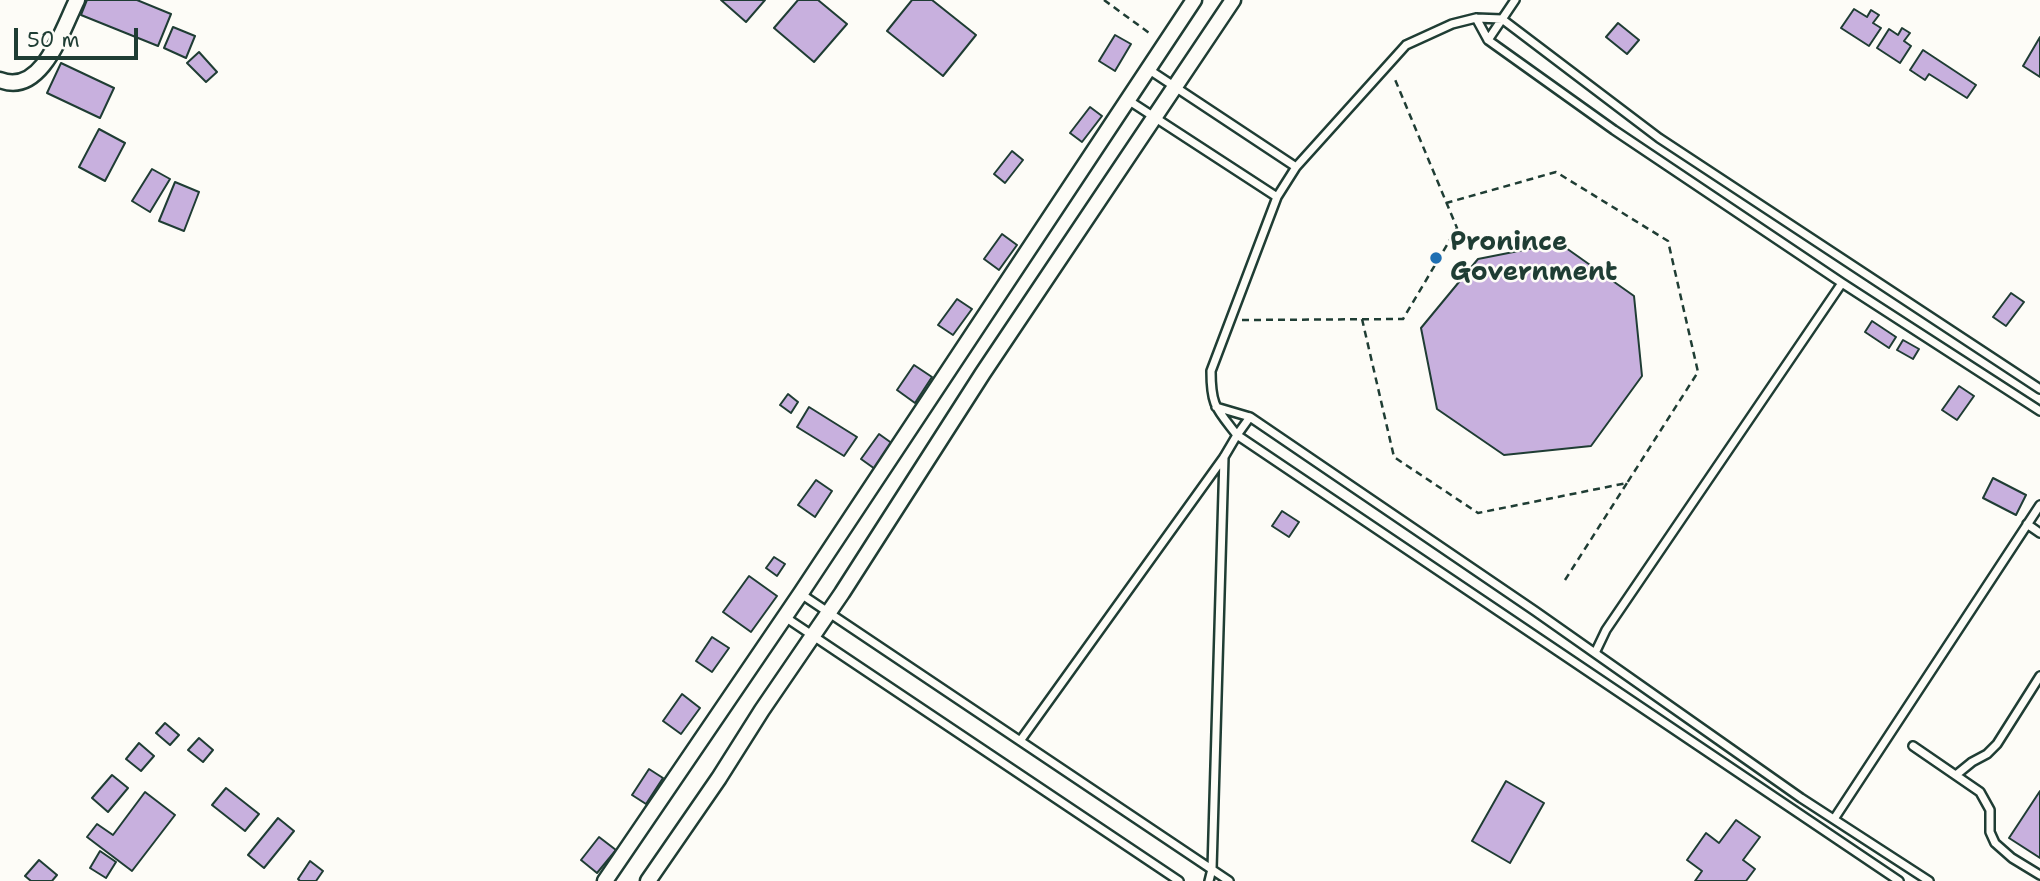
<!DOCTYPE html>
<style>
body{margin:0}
#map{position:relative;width:2040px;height:881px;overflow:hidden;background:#fdfcf7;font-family:"Shantell Sans",sans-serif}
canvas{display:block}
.scale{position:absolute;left:14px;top:28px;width:124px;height:32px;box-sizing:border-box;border:4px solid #1f3d34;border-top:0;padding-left:9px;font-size:21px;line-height:24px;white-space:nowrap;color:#1f3d34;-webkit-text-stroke:5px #fdfcf7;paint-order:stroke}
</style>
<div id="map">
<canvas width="2040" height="881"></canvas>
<div class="scale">50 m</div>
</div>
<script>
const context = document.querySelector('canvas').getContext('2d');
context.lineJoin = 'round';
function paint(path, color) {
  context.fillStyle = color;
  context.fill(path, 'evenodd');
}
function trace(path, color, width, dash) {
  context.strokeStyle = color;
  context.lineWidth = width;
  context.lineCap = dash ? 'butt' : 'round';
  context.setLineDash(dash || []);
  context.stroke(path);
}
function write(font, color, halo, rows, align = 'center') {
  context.font = font + ' "Shantell Sans",sans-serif';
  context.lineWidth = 5;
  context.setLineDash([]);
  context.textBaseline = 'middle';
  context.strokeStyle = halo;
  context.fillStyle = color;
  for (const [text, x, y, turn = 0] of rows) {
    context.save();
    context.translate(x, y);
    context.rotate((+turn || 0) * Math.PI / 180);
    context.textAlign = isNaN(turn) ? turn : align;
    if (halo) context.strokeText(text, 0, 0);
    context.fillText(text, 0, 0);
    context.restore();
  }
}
const building = new Path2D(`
 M87 0H137L171 14 158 46 81 15Z
 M721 0H765L746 22Z
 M798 0H818L847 24 814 62 774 28Z
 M912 0H932L976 35 943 76 887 31Z
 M1854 9 1867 17 1871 10 1879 15 1873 23 1881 28 1869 46 1841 28Z
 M1618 23 1639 40 1627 54 1606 37Z
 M173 27 195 36 186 58 164 48Z
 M1902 28 1910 33 1904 41 1911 46 1900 63 1877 48 1889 29 1898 35Z
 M1115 35 1131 44 1115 71 1099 61Z
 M2040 37V77L2023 66Z
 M1923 50 1976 85 1967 98 1929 74 1925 80 1910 70Z
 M199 52 217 72 206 82 187 63Z
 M61 63 114 88 100 118 47 93Z
 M1090 107 1102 116 1082 142 1070 133Z
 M99 129 125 143 105 181 79 167Z
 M1012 151 1023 160 1005 183 994 174Z
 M152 169 170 179 150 212 132 201Z
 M175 182 199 192 184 231 159 221Z
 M1002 234 1017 245 999 270 984 259Z
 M1559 243 1634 296 1642 376 1591 446 1504 455 1437 409 1421 328 1478 259Z
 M2011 293 2024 302 2006 326 1993 317Z
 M957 299 972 309 953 335 938 325Z
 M1872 321 1896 337 1889 348 1865 332Z
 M1903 340 1919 349 1913 359 1897 350Z
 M914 365 932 377 915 403 897 390Z
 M1959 386 1974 396 1957 420 1942 410Z
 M788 394 798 402 791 413 780 405Z
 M809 407 857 437 844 456 797 427Z
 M879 434 893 444 875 469 861 459Z
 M1993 478 2026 495 2016 515 1983 498Z
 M816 480 832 491 815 517 798 505Z
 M1282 511 1299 522 1289 537 1272 526Z
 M774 557 785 564 777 576 766 568Z
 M749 576 777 596 751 632 723 612Z
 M712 637 729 648 712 672 696 661Z
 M682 694 700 708 681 734 663 721Z
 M165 723 179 735 170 745 156 733Z
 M199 738 213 750 203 762 188 750Z
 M139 743 154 756 141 771 126 759Z
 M649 769 663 778 646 804 632 795Z
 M112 775 128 788 108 812 92 798Z
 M1506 781 1544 803 1510 863 1472 841Z
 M226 788 259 814 245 831 212 805Z
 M2040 791V858L2009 838Z
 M145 792 175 815 132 871 87 837 97 824 113 835Z
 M278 818 294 831 264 868 248 855Z
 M1736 820 1760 837 1743 860 1755 869 1746 881H1695L1702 871 1687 860 1706 833 1719 843Z
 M599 837 616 850 597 873 581 860Z
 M100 851 116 862 106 878 90 868Z
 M39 860 57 875 52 881H31L25 876Z
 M310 861 323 871 316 881H300L298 879Z`);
const path = new Path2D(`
 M1104 0 1152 35
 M1362 319 1394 457 1478 513 1627 483 1698 372 1668 241 1556 172 1446 203
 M1242 320 1403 319 1457 228 1394 77
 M1565 580 1627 483`);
const service = new Path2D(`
 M1476 18 1488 40 1614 130 1842 283 2040 411
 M1488 40 1515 0
 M1148 69 1296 167
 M1128 100 1277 197
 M1216 407 1250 417 1535 611 1801 798 1929 881
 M2027 524 2040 533
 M801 594 1229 881
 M785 617 1179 881
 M1595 653 1606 630 1842 283
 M1020 741 1224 457 1237 435 1250 417
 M1913 746 1980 792 1990 810V832L1995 843 2012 858 2040 875
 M1956 775 1972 762 1987 754 1997 744 2040 676
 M1834 819 2040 505
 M1209 881 1212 869 1224 457
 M1899 881 1237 435C1216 408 1211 406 1211 371L1277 197 1296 167 1406 45 1452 24 1476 18 1502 19 1659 138 2040 389`);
const minor = new Path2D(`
 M0 80C42 97 63 28 77 0
 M605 881 801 593 1194 0
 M648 881 719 778 762 710 842 593 983 373 1233 0`);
const markers = [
 [1436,258,7,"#1f6fb2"]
];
const poiNames = [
 ["Pronince",1450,243],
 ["Government",1450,273]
];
paint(building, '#c8b0de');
trace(building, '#1f3d34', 2);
trace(service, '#1f3d34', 12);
trace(minor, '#1f3d34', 19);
trace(path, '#1f3d34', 2.5, [7, 5]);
trace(service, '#fdfcf7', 7);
trace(minor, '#fdfcf7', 14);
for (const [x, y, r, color] of markers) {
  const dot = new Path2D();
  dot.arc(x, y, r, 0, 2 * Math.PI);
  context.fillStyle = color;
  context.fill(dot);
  trace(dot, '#fdfcf7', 2.5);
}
write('bold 26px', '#1f3d34', '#fdfcf7', poiNames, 'left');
</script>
